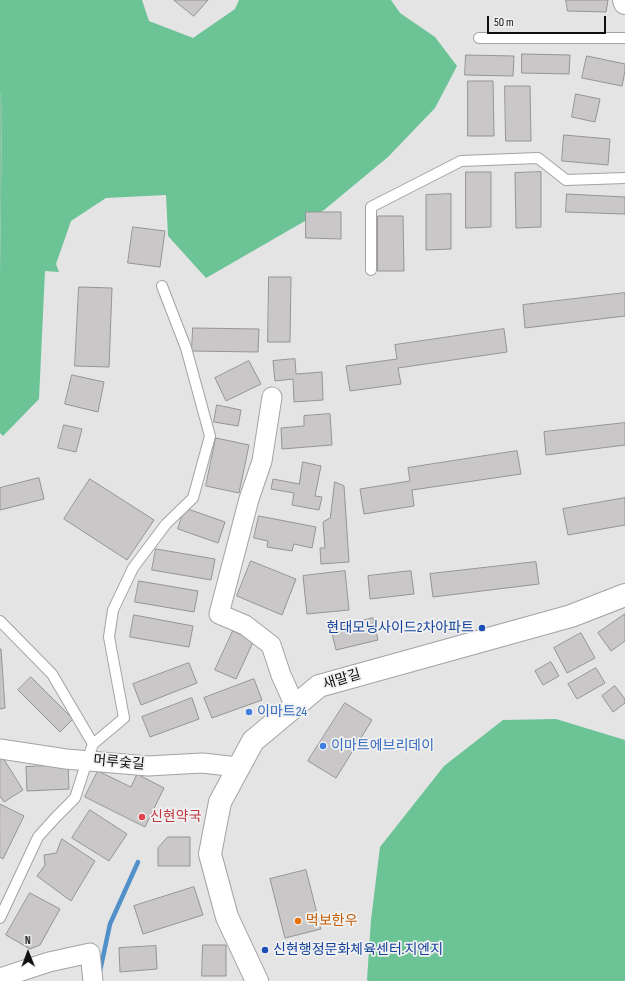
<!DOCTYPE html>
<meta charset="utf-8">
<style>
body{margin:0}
#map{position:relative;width:625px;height:981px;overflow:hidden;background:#e4e4e5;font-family:"Sofia Sans Condensed",sans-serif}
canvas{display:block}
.north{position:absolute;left:8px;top:933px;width:40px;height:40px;-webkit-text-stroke:3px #f1f1f2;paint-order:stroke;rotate:359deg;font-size:11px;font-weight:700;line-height:16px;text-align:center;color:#0f0f0f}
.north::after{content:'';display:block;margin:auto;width:14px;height:18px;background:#0f0f0f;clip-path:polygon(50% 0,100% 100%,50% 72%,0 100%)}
.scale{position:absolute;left:487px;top:16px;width:119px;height:18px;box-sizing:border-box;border:2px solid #0f0f0f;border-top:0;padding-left:5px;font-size:12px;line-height:14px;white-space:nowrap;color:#0f0f0f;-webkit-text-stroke:3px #f1f1f2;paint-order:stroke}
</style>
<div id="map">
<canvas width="625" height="981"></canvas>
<div class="north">N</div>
<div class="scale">50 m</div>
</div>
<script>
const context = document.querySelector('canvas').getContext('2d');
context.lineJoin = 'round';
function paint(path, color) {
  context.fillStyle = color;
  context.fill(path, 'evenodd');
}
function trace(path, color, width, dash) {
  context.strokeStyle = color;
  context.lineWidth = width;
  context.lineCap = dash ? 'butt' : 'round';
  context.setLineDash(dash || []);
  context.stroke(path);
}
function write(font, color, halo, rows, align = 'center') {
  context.font = font + ' "Sofia Sans Condensed","Noto Sans KR",sans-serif';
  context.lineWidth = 3.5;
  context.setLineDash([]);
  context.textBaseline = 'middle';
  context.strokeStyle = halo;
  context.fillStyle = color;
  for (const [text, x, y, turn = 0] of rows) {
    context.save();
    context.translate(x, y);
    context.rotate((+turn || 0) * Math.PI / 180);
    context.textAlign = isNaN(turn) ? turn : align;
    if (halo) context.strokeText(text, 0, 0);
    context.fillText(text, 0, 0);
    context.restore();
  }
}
const green = new Path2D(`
 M0 92 2 110 0 274Z`);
const forest = new Path2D(`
 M0 0H142L149 21 193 38 235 9 239 0H391L400 13 435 37 457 66 435 108 388 157 324 210 206 278 168 236 166 195 106 198 71 221 56 264 59 272 45 271 39 399 3 436 0 433V274L2 110 0 92Z
 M556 719 625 740V981H369L367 980 371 920 380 847 444 766 503 720Z`);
const stream = new Path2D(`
 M100 971 110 924 138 862`);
const building = new Path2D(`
 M174 0H208L194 16Z
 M566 0H608L606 12 568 11Z
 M522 54 570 55 569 74 522 73Z
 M466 55 514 56 513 76 465 75Z
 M587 56 625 64V71L622 86 582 78Z
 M468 81H493L494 136H468Z
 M505 86H530L531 141H506Z
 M576 94 600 99 595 122 572 117Z
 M564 135 610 139 608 165 562 161Z
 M466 172H491V227L466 228Z
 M541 172V227L516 228 515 173Z
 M451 194V249L426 250V195Z
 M567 194 625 197V214L566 212Z
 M306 212H341V239L306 238Z
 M378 216H403L404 271H378Z
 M133 227 165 231 160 267 128 263Z
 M269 277H291L290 342H268Z
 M79 287 112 288 109 367 75 366Z
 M625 293V316L525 328 523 305Z
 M193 328 259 329 258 352 192 351Z
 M504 329 507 352 398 368 401 384 350 391 346 366 397 359 395 345Z
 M295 359 296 374 322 372 323 400 294 402 293 379 275 381 273 361Z
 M249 361 261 384 226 401 215 378Z
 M72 375 104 382 98 412 65 404Z
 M217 405 241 410 238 426 214 422Z
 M330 414 332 445 282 449 281 428 304 426V416Z
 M625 423V445L546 455 544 432Z
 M64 425 82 429 76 452 58 448Z
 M216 438 249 445 239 493 206 486Z
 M517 451 521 474 412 490 414 506 364 514 360 489 410 481 408 468Z
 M303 462 321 466 315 496 322 497 319 510 292 505 294 493 271 489 273 479 299 484Z
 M39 478 44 499 0 510V488Z
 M90 479 154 520 127 560 64 519Z
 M335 482 344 486 349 562 321 564 320 548H325L323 522 330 518Z
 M625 498V525L568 535 563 509Z
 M185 508 225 522 218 543 178 529Z
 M259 516 316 527 312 548 294 544 292 551 267 547 268 541 254 538Z
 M156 549 215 559 211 580 152 570Z
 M251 561 296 579 282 615 237 596Z
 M536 562 539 584 433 597 430 574Z
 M345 571 349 610 307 614 303 576Z
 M411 571 414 594 370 599 368 576Z
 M139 581 198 591 194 612 135 602Z
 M625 614V641L611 651 598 633Z
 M134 615 193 626 189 647 130 637Z
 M373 618 378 640 336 650 331 629Z
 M233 631 254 640 236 679 215 670Z
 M581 633 595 658 567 673 554 648Z
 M0 649H1L5 708 0 709Z
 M551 662 559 676 543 685 535 671Z
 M189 663 197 683 141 705 133 684Z
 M596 668 605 683 577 699 568 684Z
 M31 677 73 719 60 732 18 690Z
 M254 679 262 700 212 718 204 698Z
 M615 686 625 699V703L613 712 602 696Z
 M192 698 199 719 150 737 142 717Z
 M345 703 372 720 336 778 308 761Z
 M0 753 23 790 4 802 0 796Z
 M68 765 69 789 27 791 26 767Z
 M98 771 131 787 137 774 164 788 145 827 85 797Z
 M0 804 24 816 3 859 0 857Z
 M90 810 127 834 109 861 72 838Z
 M168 837H190V866H158V848Z
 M62 839 95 861 71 901 37 876 45 865 44 855 56 853Z
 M306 870 321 929 285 938 270 879Z
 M194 887 203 915 143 934 134 906Z
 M30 893 60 909 40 945 30 949 6 935Z
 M203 945H226V976H202Z
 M156 946 157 969 120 972 119 948Z`);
const service = new Path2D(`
 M479 38H625
 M371 270V207L461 161 538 158 566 180 625 178
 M0 621 52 674 93 744
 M0 918 38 837 56 817 75 798 87 761 93 744 124 718 109 637 113 610 133 568 166 524 193 498 210 436 186 348 162 286`);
const minor = new Path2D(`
 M272 397 262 461 249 499 219 614 245 625 271 645 281 675 295 706
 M0 749 66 759 148 766 202 763 238 767
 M0 978 49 962 90 953 93 981`);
const tertiary = new Path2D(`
 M624 0 625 3
 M257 981 227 917 210 854 220 802 253 741 319 686 571 616 625 595`);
const markers = [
 [482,628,4,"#1a4fb4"],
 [249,712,4,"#3f7fe0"],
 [323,746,4,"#3f7fe0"],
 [142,817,4,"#e0444e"],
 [298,921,4,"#e8710a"],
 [265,950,4,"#1a4fb4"]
];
const transitNames = [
 ["현대모닝사이드2차아파트",474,628],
 ["신현행정문화체육센터.지엔지",273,950,"left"]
];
const streetNames = [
 ["새말길",342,680,-17],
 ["머루숯길",119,763,5]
];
const shopNames = [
 ["이마트24",257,712],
 ["이마트에브리데이",331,746]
];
const healthNames = [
 ["신현약국",150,817]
];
const foodNames = [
 ["먹보한우",306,921]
];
paint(green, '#86c1a1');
paint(forest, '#6bc396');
trace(stream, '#5290ca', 4.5);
paint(building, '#c9c7c8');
trace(building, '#959394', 1);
trace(service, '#a3a3a4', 12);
trace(minor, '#a3a3a4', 21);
trace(tertiary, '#a3a3a4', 24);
trace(service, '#fff', 10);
trace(minor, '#fff', 19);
trace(tertiary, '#fff', 22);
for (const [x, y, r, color] of markers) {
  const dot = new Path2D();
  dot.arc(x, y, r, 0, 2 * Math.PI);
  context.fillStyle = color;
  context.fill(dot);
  trace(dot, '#f1f1f2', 1.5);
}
write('14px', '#164399', '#f1f1f2', transitNames, 'right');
write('14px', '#0f0f0f', '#f1f1f2', streetNames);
write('14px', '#366cbe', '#f1f1f2', shopNames, 'left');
write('14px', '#be3a42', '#f1f1f2', healthNames, 'left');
write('14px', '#c56008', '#f1f1f2', foodNames, 'left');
</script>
